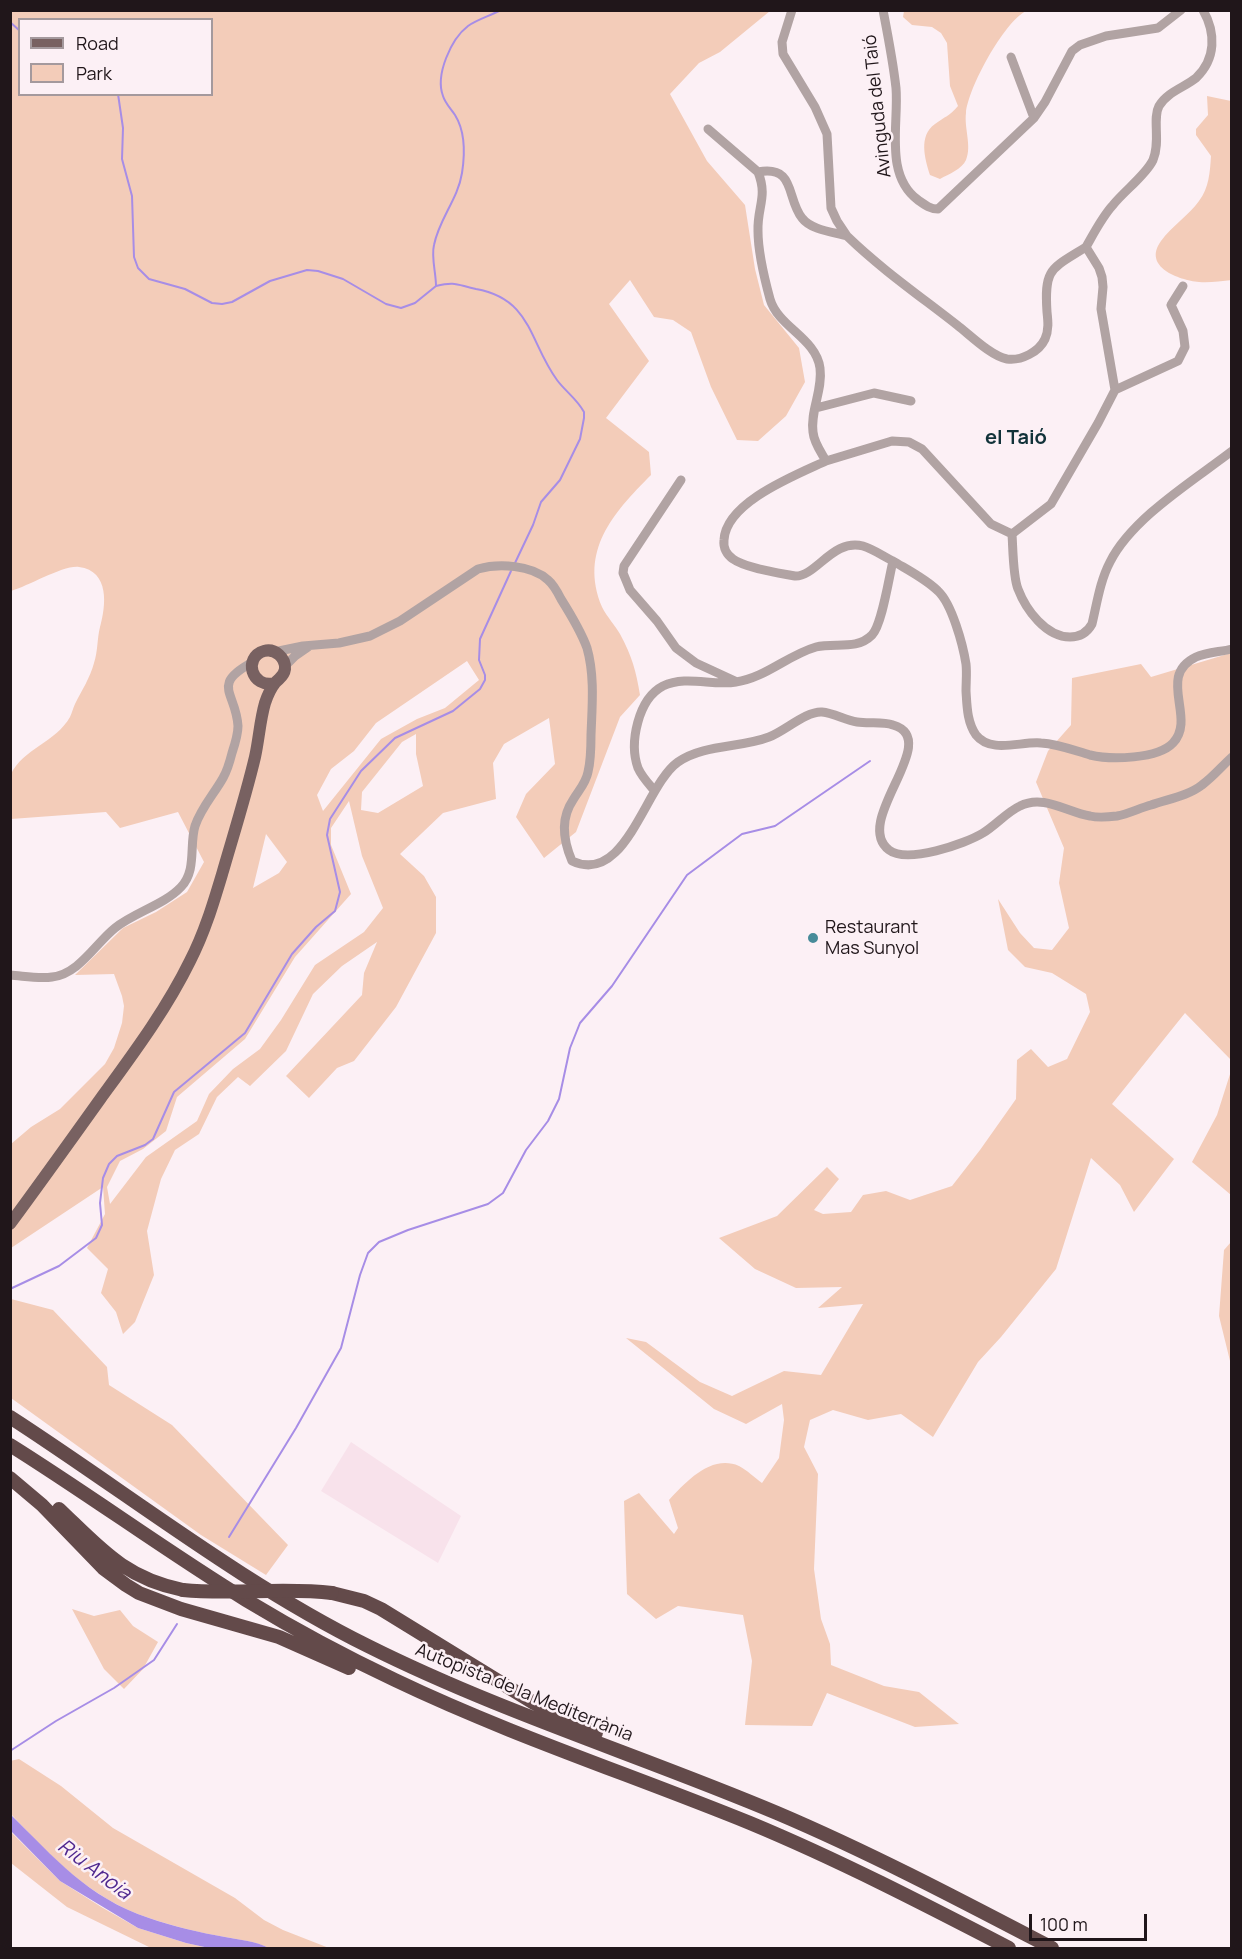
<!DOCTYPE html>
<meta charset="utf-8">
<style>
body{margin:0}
#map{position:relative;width:1242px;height:1959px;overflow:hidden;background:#fcf0f5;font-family:Manrope,sans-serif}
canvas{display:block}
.frame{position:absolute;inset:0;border:12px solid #20161a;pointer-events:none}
.legend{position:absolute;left:18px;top:18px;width:195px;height:78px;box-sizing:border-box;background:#fcf0f5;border:2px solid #a4999d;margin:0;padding:8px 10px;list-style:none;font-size:18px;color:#20161a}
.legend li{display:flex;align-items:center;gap:12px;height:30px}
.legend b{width:30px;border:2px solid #a4999d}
.scale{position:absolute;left:1029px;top:1914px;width:118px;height:27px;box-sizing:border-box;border:3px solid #20161a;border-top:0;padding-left:8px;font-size:18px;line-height:21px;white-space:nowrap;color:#20161a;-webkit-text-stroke:4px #fcf0f5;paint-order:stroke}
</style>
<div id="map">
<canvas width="1242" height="1959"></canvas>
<div class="frame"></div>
<ul class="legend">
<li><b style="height:8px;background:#786161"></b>Road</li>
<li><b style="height:16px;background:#f3ccb9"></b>Park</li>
</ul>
<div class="scale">100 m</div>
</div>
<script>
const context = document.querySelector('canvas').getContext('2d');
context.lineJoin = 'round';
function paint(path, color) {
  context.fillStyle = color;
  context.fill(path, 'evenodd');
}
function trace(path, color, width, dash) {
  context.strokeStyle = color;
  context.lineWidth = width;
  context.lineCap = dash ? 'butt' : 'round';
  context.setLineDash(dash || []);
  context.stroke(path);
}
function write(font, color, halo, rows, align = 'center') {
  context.font = font + ' Manrope,sans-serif';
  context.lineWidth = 5;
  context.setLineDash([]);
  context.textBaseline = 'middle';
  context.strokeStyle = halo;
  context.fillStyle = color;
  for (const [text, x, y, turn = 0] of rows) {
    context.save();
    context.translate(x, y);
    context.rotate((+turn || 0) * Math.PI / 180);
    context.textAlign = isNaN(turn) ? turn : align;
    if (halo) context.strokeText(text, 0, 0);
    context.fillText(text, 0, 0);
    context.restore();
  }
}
const built = new Path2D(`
 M351 1442 461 1516 438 1563 321 1491Z`);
const green = new Path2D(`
 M11 11H770L720 52 699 63 670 94 707 161 745 205 755 269 764 305 799 348 805 382 786 416 758 441 737 440 711 387 691 332 673 320 654 317 630 280 609 304 649 361 606 418 649 452 651 475C613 513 579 551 602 607 607 617 615 625 620 634 632 656 636 671 640 695L620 717 576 832 544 858 516 817 526 794 555 764 549 718 504 744 493 763 496 799 443 813 400 854 424 876 436 897V933L396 1007 354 1061 337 1068 309 1098 286 1076 362 995 364 973 377 942 342 966 313 994 286 1051 250 1086 238 1077 217 1097 199 1134 175 1150 161 1179 147 1231 154 1275 135 1322 123 1334 116 1312 101 1293 108 1269 87 1248 105 1214 103 1187 11 1248V1144L31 1127 60 1109 105 1064 114 1048 122 1023 124 1006 122 996 114 974 75 975 123 928 156 912 187 892 204 862 178 812 120 828 106 812 11 819C11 809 7 782 11 774 23 749 56 742 70 717 72 713 73 708 75 704 82 690 90 678 94 663 98 651 97 639 100 627 106 606 110 571 79 567 63 565 29 586 11 591ZM20 20H212V94H20ZM467 661 479 680 445 708 417 719 381 739 323 811 317 795 331 769 354 751 376 723ZM416 734V754L423 786 378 813 361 810 362 792 402 742ZM349 801 362 856 383 908 364 932 315 965 281 1020 260 1049 233 1069 209 1094 197 1121 146 1157 110 1204 107 1187 120 1161 143 1149 166 1131 177 1097 245 1039 295 957 351 894 331 845V828ZM266 834 287 862 279 873 253 888Z
 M904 11H1026C1004 22 968 88 966 113 964 128 972 146 966 160 962 169 949 174 940 179L930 175C925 159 918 136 935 124 944 117 950 116 958 106L950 86 947 43 941 33 932 27 912 25 903 17Z
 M1207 96 1231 101 1232 280C1221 281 1209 283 1199 282 1179 280 1142 267 1161 241 1172 226 1188 216 1199 201 1209 188 1210 172 1211 156L1196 135V129L1208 115Z
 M1231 653V1060L1185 1013 1112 1104 1174 1159 1134 1212 1120 1185 1091 1158 1056 1269 1001 1337 978 1362 933 1437 901 1414 868 1420 833 1410 810 1420 804 1447 818 1474 814 1569 821 1619 830 1644 831 1665 884 1686 919 1692 959 1724 915 1727 827 1693 812 1726 745 1725 752 1661 743 1615 678 1606 656 1619 627 1594 624 1501 639 1493 674 1534 678 1528 669 1500C686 1482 711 1454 739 1466 747 1470 755 1478 762 1483L779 1458 784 1420 782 1404 746 1424 714 1409 626 1338 646 1342 700 1382 732 1396 784 1371 821 1375 863 1304 818 1308 842 1287 796 1288 755 1269 719 1238 777 1216 827 1167 839 1179 814 1210 823 1214 851 1212 863 1195 886 1191 910 1200 952 1186 980 1150 1016 1099 1017 1060 1031 1049 1048 1067 1067 1059 1090 1012 1086 994 1052 973 1025 967 1008 950 998 899 1020 933 1034 948 1052 950 1069 928 1059 883 1064 848 1036 782 1048 751 1071 725 1072 678 1141 664 1151 677Z
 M1231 1071 1232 1195H1231L1192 1162 1217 1115Z
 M1231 1242 1232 1364 1231 1365 1219 1316 1224 1250Z
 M11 1299 53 1310 107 1367 109 1385 172 1425 288 1545 266 1575 201 1535 11 1398Z
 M72 1609 94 1616 120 1610 133 1626 158 1642 143 1669 124 1689 104 1669Z
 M19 1759 61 1786 113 1828 235 1898 264 1920 283 1930 329 1948H269C255 1941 240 1940 225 1937 200 1933 173 1926 149 1918 92 1900 50 1856 11 1814L10 1761Z
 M10 1831 60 1881 103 1908 138 1928 186 1943 209 1948H151L67 1907 11 1863Z`);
const water = new Path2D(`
 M10 1814C54 1857 88 1898 149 1918 172 1926 201 1933 225 1937 240 1940 256 1941 269 1948H209L186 1943 138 1928 60 1881 11 1831Z`);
const stream = new Path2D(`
 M501 10C490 16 478 19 468 26 451 39 435 75 443 96 445 103 451 109 455 115 465 131 465 154 462 173 458 199 439 219 434 245 431 257 436 273 436 286 456 281 457 285 476 289 532 299 529 342 557 380 565 391 577 399 584 412V418L580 439 560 480 541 502 533 525 515 563
 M10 22 20 31
 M118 94 123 128 122 159 132 196 134 257 138 268 149 279 185 289 212 303 222 304 232 302 270 281 307 270 318 271 343 279 386 304 401 308 415 303 436 286
 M10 1289 59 1266 96 1238 102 1225 100 1203 103 1178 109 1164 117 1156 145 1145 153 1139 174 1092 245 1033 292 954 316 927 335 911 340 892 327 835 330 819 361 771 395 738 453 711 480 689 485 680V675L479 660 480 639 511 571
 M229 1537 296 1428 341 1348 360 1275 368 1253 379 1242 408 1230 488 1204 503 1193 526 1150 548 1121 559 1099 570 1048 580 1023 612 986 687 875 742 834 775 826 870 761
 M10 1751 56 1721 114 1688 154 1660 177 1624`);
const minor = new Path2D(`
 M883 10C888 36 893 61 896 88 899 124 884 175 918 200 925 205 930 209 938 209L1034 118 1045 102 1072 51 1080 45 1106 36 1158 28 1181 10
 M1203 10C1216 33 1216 59 1196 78 1185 87 1167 92 1159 106 1152 119 1161 141 1153 160 1146 175 1124 191 1113 205 1102 217 1094 233 1086 247L1099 268 1102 277 1103 287 1101 309 1115 390 1098 423 1051 504 1012 534C1013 549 1013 577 1018 589 1026 610 1046 637 1070 637 1080 637 1087 633 1092 624 1097 603 1100 581 1110 562 1132 518 1193 481 1232 451
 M1011 57 1034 118
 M708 129 758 172
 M847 236C881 269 920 296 957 325 970 335 991 356 1007 359 1021 361 1039 352 1045 339 1049 330 1048 321 1047 312 1044 268 1051 269 1086 247
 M1115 390 1178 361 1185 347 1183 331 1171 305 1183 286
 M816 408 874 393 911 401
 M826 461 892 441 909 442 922 449 991 524 1012 534
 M681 480 624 566 623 573 630 590 657 621 676 648 696 663 735 681
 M893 561C908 570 926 579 938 591 952 604 963 645 966 664 967 673 966 682 966 691 967 706 967 722 976 735 991 754 1021 741 1041 743 1058 744 1073 750 1090 755 1111 760 1158 759 1173 743 1197 718 1156 676 1196 657 1207 652 1220 652 1232 649
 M274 652 303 646 339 643 370 636 400 621 478 569C499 563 532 565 548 580 554 585 558 593 561 599 571 615 581 631 587 648 595 676 592 707 591 735 591 748 591 760 588 772 586 783 579 790 573 800 560 819 563 840 572 861 626 886 645 785 678 762 704 744 741 748 769 737 785 731 806 711 822 712 834 713 845 720 857 722 869 724 882 721 893 725 944 740 851 821 889 850 907 864 965 844 983 833 996 825 1007 812 1020 806 1043 794 1067 812 1090 816 1098 818 1109 817 1117 816 1128 814 1140 808 1151 805 1168 799 1188 796 1202 785 1213 777 1222 766 1232 757
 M285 666 295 656 308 647
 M654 790C648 783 642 777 638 768 629 743 638 699 663 686 686 675 712 686 736 682 765 678 788 655 816 647 835 642 856 651 872 635 882 625 889 577 893 561 883 556 873 549 863 546 833 538 816 577 795 576 779 573 745 568 733 559 727 555 723 548 724 540 726 502 796 475 826 461 821 452 814 443 813 432 810 411 823 390 820 368 816 338 778 327 770 299 764 277 758 253 758 231 757 207 768 197 758 172 796 165 786 198 802 218 811 230 833 232 847 236L837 221 831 208 827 134 815 107 783 54 782 42 792 10
 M10 975C24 976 39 979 52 977 79 974 95 944 115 928 135 912 164 905 181 887 197 870 189 846 195 826 201 808 214 794 223 778 227 771 230 761 232 753 235 744 238 735 238 726 236 692 210 685 253 662`);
const major = new Path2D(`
 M10 1224C41 1182 71 1140 101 1098 133 1054 166 1010 190 961 205 932 214 901 223 871 234 833 246 795 255 757 259 739 260 720 265 703 267 697 271 688 275 683 279 678 284 677 285 669 286 658 275 648 264 651 243 657 251 689 275 683`);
const highway = new Path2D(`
 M10 1417C129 1494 241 1583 368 1646 500 1712 642 1756 777 1813 871 1853 962 1901 1052 1948
 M10 1445C90 1495 166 1551 246 1600 294 1629 344 1656 395 1680 510 1735 632 1775 750 1823 839 1860 924 1904 1009 1948
 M10 1478 42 1505 103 1568 126 1585 139 1593 181 1609 279 1637 349 1668
 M59 1509C100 1548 124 1578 183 1590
 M332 1593 364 1601 381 1609 534 1703 596 1733`);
const highwayBridge = new Path2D(`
 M183 1590C232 1595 283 1587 332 1593`);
const markers = [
 [813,938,6,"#478b99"]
];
const streetNames = [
 ["Avinguda del Taió",878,106,-96],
 ["Autopista de la Mediterrània",524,1693,22]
];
const poiNames = [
 ["Restaurant",825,928],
 ["Mas Sunyol",825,949]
];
const neighbourhoodNames = [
 ["el Taió",1016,438]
];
const waterNames = [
 ["Riu Anoia",94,1870,37]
];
paint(built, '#f8e2eb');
paint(green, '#f3ccb9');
paint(water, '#a78de6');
trace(stream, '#a78de6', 2);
trace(minor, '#b1a3a3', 9);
trace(major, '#786161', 12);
trace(highway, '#634a4a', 14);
trace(highwayBridge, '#634a4a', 14);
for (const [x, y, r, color] of markers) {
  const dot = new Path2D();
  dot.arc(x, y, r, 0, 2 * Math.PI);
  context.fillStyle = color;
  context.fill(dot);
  trace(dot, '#fcf0f5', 2);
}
write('18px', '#20161a', '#fcf0f5', streetNames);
write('18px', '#20161a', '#fcf0f5', poiNames, 'left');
write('bold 20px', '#113239', '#fcf0f5', neighbourhoodNames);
write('italic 20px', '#50288f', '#fcf0f5', waterNames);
</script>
